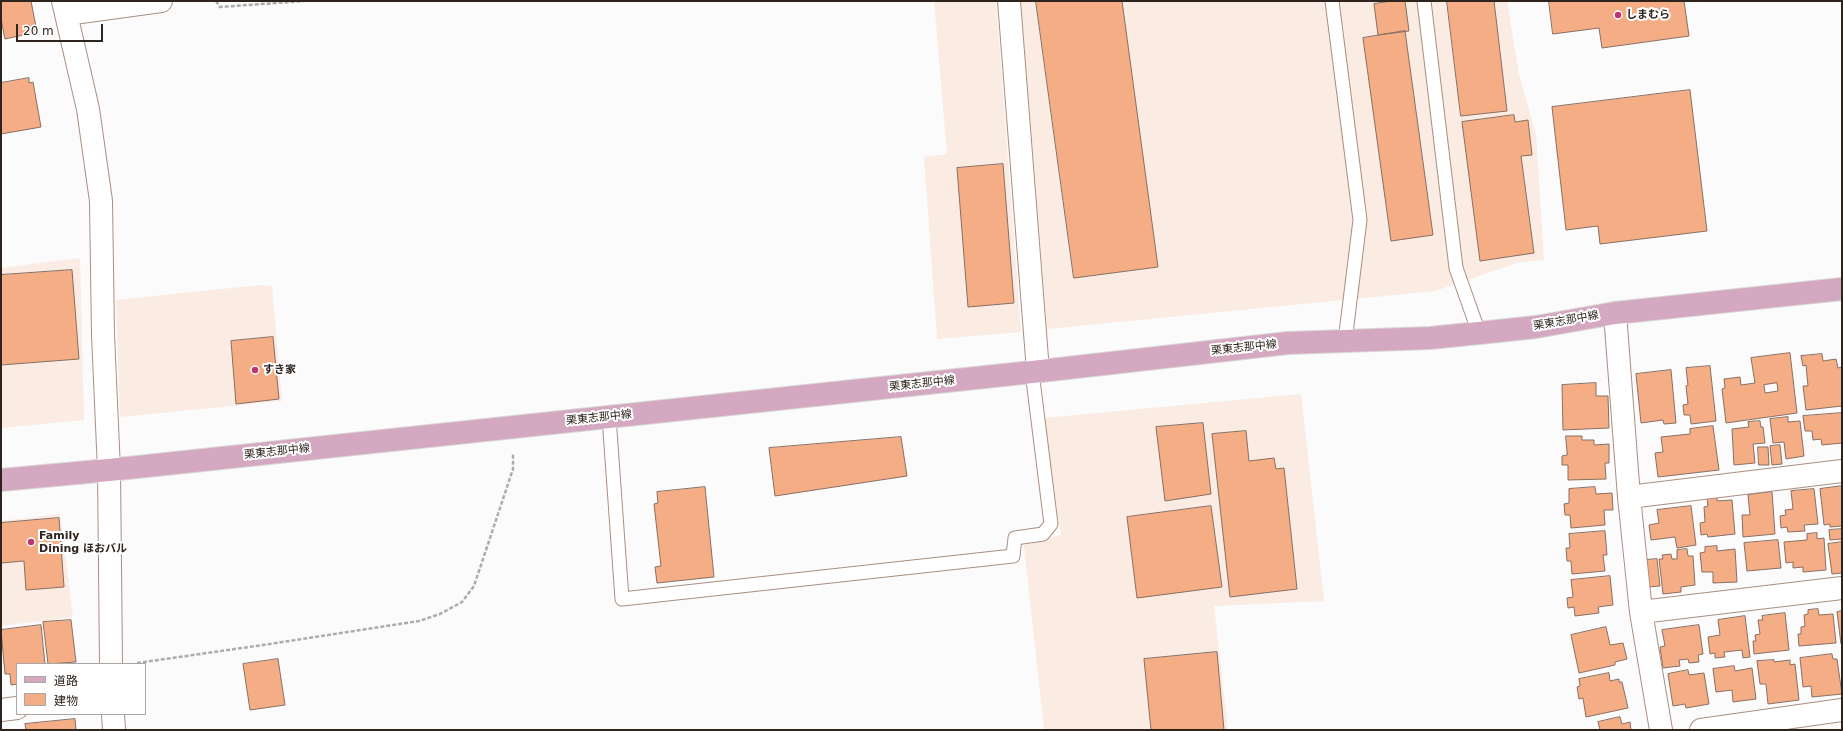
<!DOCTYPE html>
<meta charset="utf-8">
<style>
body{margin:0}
#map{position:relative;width:1843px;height:731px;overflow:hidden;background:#fbfbfb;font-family:"DejaVu Sans","Noto Sans JP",sans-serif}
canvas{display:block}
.frame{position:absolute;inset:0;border:2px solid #2e231d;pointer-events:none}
.legend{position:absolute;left:16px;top:663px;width:130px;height:52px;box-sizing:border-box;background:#fff;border:1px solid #aba7a5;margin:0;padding:5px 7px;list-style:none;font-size:12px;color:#2e231d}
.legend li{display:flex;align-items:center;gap:8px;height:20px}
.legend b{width:20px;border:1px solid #aba7a5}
.scale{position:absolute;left:16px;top:24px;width:87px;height:18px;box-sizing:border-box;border:2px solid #2e231d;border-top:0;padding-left:5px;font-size:12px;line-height:14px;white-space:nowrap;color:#2e231d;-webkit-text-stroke:3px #fff;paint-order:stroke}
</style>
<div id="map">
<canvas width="1843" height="731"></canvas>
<div class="frame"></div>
<ul class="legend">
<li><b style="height:5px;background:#d4a8c1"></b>道路</li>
<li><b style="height:11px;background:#f5ad86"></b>建物</li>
</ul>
<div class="scale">20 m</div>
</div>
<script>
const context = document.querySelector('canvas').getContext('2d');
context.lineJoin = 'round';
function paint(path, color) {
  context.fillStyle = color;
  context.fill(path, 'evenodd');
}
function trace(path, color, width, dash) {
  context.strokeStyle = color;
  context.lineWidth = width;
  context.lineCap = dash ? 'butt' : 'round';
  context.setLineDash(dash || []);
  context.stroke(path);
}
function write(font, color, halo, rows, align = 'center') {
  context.font = font + ' "DejaVu Sans","Noto Sans JP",sans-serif';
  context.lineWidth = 4;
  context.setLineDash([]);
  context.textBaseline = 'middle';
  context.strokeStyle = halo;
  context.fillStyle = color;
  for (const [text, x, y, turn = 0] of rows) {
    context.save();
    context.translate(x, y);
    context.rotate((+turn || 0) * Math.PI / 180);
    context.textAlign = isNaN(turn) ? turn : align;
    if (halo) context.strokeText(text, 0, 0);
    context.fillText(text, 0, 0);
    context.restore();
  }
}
const built = new Path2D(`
 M934 1H996L1021 332 937 339 924 157 947 154Z
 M1021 1H1507L1519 74 1536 135 1544 260 1520 262 1435 291 1047 329Z
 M80 258 84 420 1 428V268Z
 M260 285 272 286 282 401 120 417 116 300Z
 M1301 394 1324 601 1214 606 1228 730H1044L1024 545 1061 535 1044 418Z
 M60 514 73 617 1 626V521Z`);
const building = new Path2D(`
 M1 1H31L37 32 5 39 1 19Z
 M1036 1H1122L1158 267 1074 278Z
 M1392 1H1405L1409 31 1378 35 1374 4Z
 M1447 1H1494L1507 111 1461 116Z
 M1549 1H1684L1689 36 1602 48 1599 28 1553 34Z
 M1405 31 1433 235 1391 241 1363 38Z
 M29 78V83L33 82 41 127 1 134V83Z
 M1690 90 1707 231 1600 244 1598 226 1566 230 1552 107Z
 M1514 115 1515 122 1528 120 1532 155 1521 156 1534 253 1480 261 1462 122Z
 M1003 164 1014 303 968 307 957 168Z
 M72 270 79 359 1 365V275Z
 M273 337 279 399 236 404 231 341Z
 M1790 353 1797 413 1726 423 1722 389 1725 388 1724 379 1740 377 1741 385 1755 383 1751 358ZM1777 383 1778 391 1765 393 1764 385Z
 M1822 354 1823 361 1836 359 1838 368 1842 367V406L1806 410 1803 386H1808L1806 365 1803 366 1801 356Z
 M1710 366 1716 421 1691 424 1690 415H1684L1683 405 1688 404 1686 386 1688 385 1686 368Z
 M1671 370 1676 423 1664 424 1663 420 1641 423 1636 374Z
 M1596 383V396H1608L1609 428 1563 430 1562 385Z
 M1842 413V443L1822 445 1821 439 1813 440 1812 431H1805L1803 416Z
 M1788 417V422L1800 421 1804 456 1786 459 1784 442 1773 443 1770 419Z
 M1760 421 1761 427H1763L1765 443 1753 444 1755 463 1734 465 1732 429 1749 427 1748 422Z
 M1203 423 1211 494 1165 501 1156 427Z
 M1713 426 1719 470 1658 477 1655 453 1663 452 1661 437 1690 434V429Z
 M1246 431 1249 461 1274 458 1276 469 1284 468 1297 589 1230 597 1212 434Z
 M1566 436H1582V440H1594V445L1609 444V463H1605L1606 479 1568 480V465H1562V456L1567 455Z
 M901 437 907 476 775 496 769 448Z
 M1780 445 1782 464 1772 465 1770 446Z
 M1758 447H1768L1769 465H1759Z
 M1842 486V526L1830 527V524L1824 525 1820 489Z
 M705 487 714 577 657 583 655 567 661 566 654 504 658 503 657 492Z
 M1595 487 1596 494 1612 493 1613 510H1604L1605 525 1571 528 1570 515H1565L1564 504 1569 503V489Z
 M1814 489 1818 524 1804 525 1805 531 1788 532 1787 527 1781 528 1780 516 1786 515 1785 510 1793 509 1791 491Z
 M1772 492 1775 534 1743 537 1742 515H1750L1748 495Z
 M1717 497V501L1732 500 1735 534 1708 537 1707 534 1701 535 1700 523 1705 522 1704 507 1708 506 1707 498Z
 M1211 506 1222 587 1137 598 1127 517Z
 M1691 506 1696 545 1677 548 1675 537 1651 540 1649 525 1659 523 1657 510Z
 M59 518 64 587 26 590 24 561 1 563V523Z
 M1842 529V539L1830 540 1829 530Z
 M1605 531 1607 555H1603L1605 571 1572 574 1571 561H1567L1566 548H1570L1569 534Z
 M1817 533V539L1824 538 1826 570 1803 572V567L1793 568V562L1786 563 1784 542 1807 540V534Z
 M1778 540 1781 568 1747 571 1744 543Z
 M1842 542V573L1832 574 1828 544Z
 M1717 546V551L1735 549 1737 582 1713 583V572H1702L1700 553 1705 552V547Z
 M1687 549 1688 556H1693L1695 585 1681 587V592L1663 594 1659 559H1663L1662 555 1671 554 1672 559H1677V550Z
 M1657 559 1660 586 1648 587 1646 560Z
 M1610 576 1613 605 1598 607 1599 613 1575 616 1574 607 1568 608 1567 598 1573 597 1571 580Z
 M1818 609 1819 615 1833 614 1836 643 1799 646 1798 634H1801V627L1805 626 1804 615 1808 614V610Z
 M1842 611V644H1841L1837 612Z
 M1785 613 1789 650 1754 654 1753 641H1756L1755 635 1760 634 1758 620H1763L1762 616Z
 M1745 616 1750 657 1743 658 1742 650 1724 652 1725 657 1715 658V653L1710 654 1708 637 1720 635 1718 620Z
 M71 620 76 662 48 664 43 622Z
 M41 625 45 664H17V684L11 685 10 674H5L1 630Z
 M1699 625 1703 654 1698 655 1699 662 1689 663 1688 659 1679 660 1680 666 1663 668 1660 647 1665 646 1662 630Z
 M1606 627 1610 645 1623 643 1627 659 1615 662V665L1579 673 1571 635Z
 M1217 652 1224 730H1151L1144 659Z
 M1832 654 1833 659H1837L1842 694 1812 697 1811 686 1803 687 1800 658Z
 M278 659 285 705 250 710 243 664Z
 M1774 660V662L1790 660V665L1795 664 1799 700 1768 704 1766 684H1760L1757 661Z
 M1734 666 1735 671 1752 668 1756 699 1733 702 1732 690 1716 692 1713 669Z
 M1688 670 1689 675 1704 673 1709 704 1686 708 1685 704 1673 706 1668 674Z
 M1609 673 1610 681 1619 679V682H1622L1628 708 1586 717 1583 698 1579 699 1577 687 1580 686 1579 679Z
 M1620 717 1622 724 1630 722 1631 730H1600L1598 722Z
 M75 719 76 730H26L25 724Z`);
const path = new Path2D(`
 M216 1 220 7 304 1
 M137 663 263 645 419 621 440 614 462 602 474 586 513 469V453`);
const lane = new Path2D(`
 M1332 1 1360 220 1345 341
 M1424 1 1456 268 1479 333
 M609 417 622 599 1013 556 1015 538 1043 534 1051 524 1032 372`);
const street = new Path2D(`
 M63 1 88 109 101 201 103 335 109 470 111 664
 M66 14 161 1
 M1615 313 1629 497 1641 612 1661 730
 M1629 497 1842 471
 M1641 612 1842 588
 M1 710 17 708
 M113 714 114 730
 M1701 730 1842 710`);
const secondary = new Path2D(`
 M1009 1 1038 371`);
const primary = new Path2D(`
 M1 480 109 470 1032 372 1288 343 1430 338 1479 333 1536 327 1615 313 1842 289`);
const markers = [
 [1618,15,4,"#bc3471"],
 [255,370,4,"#bc3471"],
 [31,542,4,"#bc3471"]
];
const poiNames = [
 ["しまむら",1626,15],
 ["すき家",263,370],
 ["Family",39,536],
 ["Dining ほおバル",39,549]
];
const streetNames = [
 ["栗東志那中線",1566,321,-10],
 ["栗東志那中線",1244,348,-6],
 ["栗東志那中線",922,384,-6],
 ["栗東志那中線",599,418,-6],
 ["栗東志那中線",277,452,-6]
];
paint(built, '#faebe3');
paint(building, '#f5ad86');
trace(building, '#896f61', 1);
trace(lane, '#aa8f80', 15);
trace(street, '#aa8f80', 24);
trace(secondary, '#aa8f80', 24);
trace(primary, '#d9d7d6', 24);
trace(path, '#afaba9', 2.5, [4, 2]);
trace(lane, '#fff', 13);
trace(street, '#fff', 22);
trace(secondary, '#fff', 22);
trace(primary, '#d4a8c1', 22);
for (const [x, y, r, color] of markers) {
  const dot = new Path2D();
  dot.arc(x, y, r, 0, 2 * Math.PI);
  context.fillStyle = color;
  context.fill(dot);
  trace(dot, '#fff', 1.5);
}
write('bold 11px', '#2e231d', '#fff', poiNames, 'left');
write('11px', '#2e231d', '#fff', streetNames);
</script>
